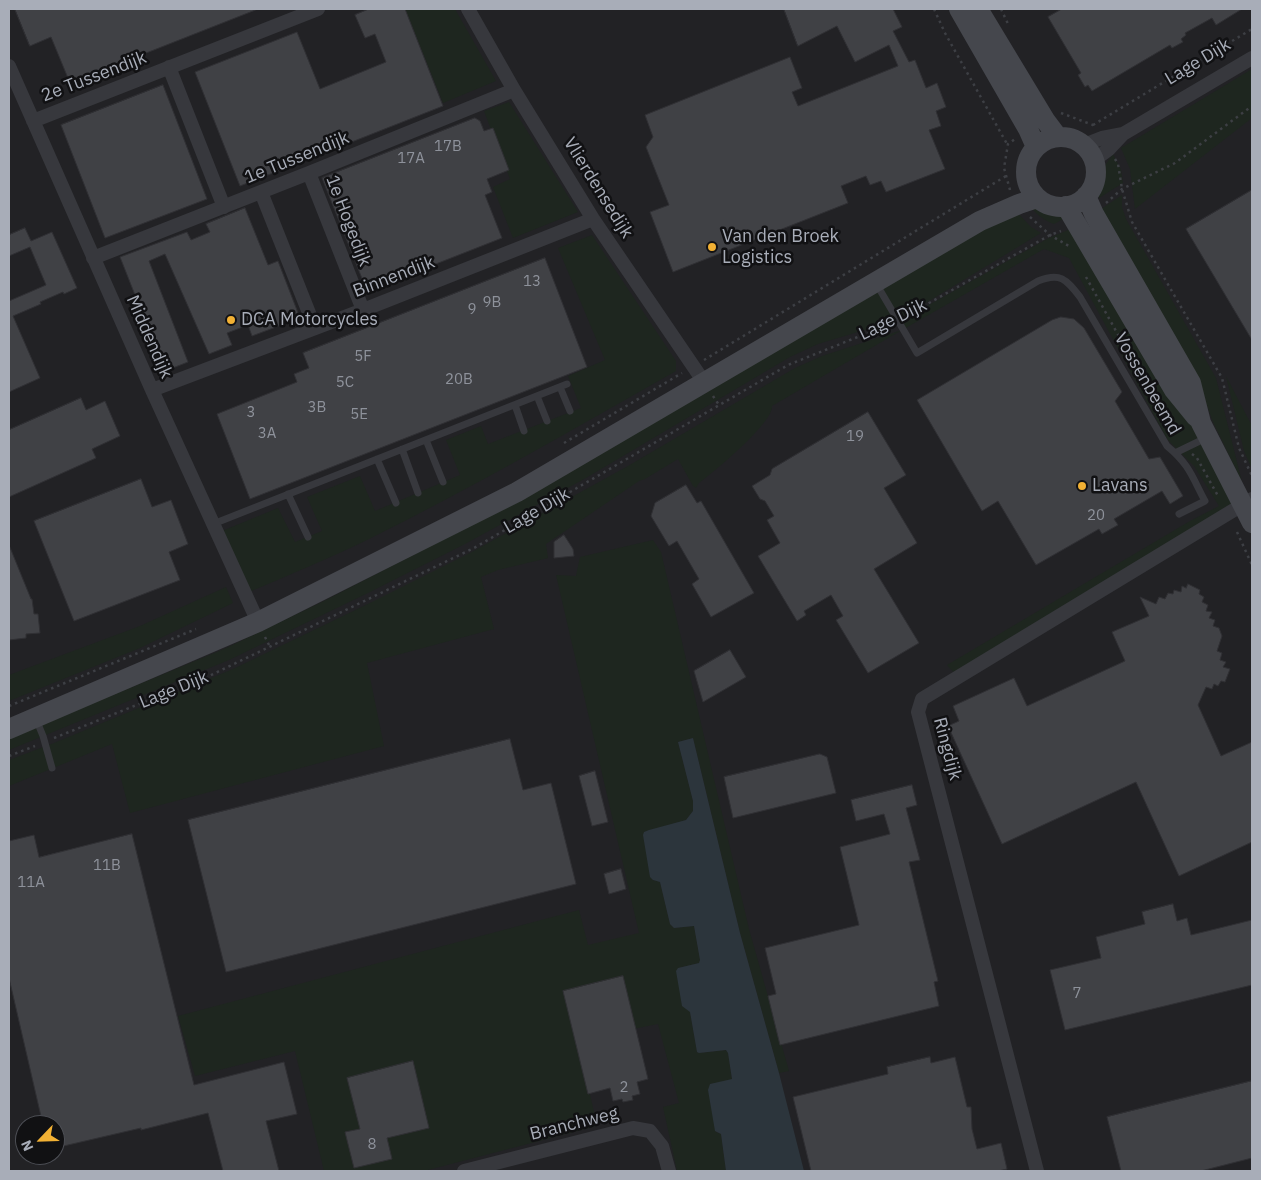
<!DOCTYPE html>
<style>
body{margin:0}
#map{position:relative;width:1261px;height:1180px;overflow:hidden;background:#161618;font-family:"IBM Plex Sans",sans-serif}
canvas{display:block}
.frame{position:absolute;inset:0;border:10px solid #a8adb8;pointer-events:none}
.north{position:absolute;left:15px;top:1115px;width:50px;height:50px;box-sizing:border-box;background:#111113;border:1px solid #4d4f55;border-radius:50%;rotate:246deg;font-size:14px;font-weight:700;line-height:20px;text-align:center;color:#a8adb8}
.north::after{content:'';display:block;margin:auto;width:18px;height:22px;background:#f2b134;clip-path:polygon(50% 0,100% 100%,50% 72%,0 100%)}
</style>
<div id="map">
<canvas width="1261" height="1180"></canvas>
<div class="frame"></div>
<div class="north">N</div>
</div>
<script>
const context = document.querySelector('canvas').getContext('2d');
context.lineJoin = 'round';
function paint(path, color) {
  context.fillStyle = color;
  context.fill(path, 'evenodd');
}
function trace(path, color, width, dash) {
  context.strokeStyle = color;
  context.lineWidth = width;
  context.lineCap = dash ? 'butt' : 'round';
  context.setLineDash(dash || []);
  context.stroke(path);
}
function write(font, color, halo, rows, align = 'center') {
  context.font = font + ' "IBM Plex Sans",sans-serif';
  context.lineWidth = 5;
  context.setLineDash([]);
  context.textBaseline = 'middle';
  context.strokeStyle = halo;
  context.fillStyle = color;
  for (const [text, x, y, turn = 0] of rows) {
    context.save();
    context.translate(x, y);
    context.rotate((+turn || 0) * Math.PI / 180);
    context.textAlign = isNaN(turn) ? turn : align;
    if (halo) context.strokeText(text, 0, 0);
    context.fillText(text, 0, 0);
    context.restore();
  }
}
const built = new Path2D(`
 M9 9H1252V1171H9ZM25 1125H55V1155H25Z`);
const green = new Path2D(`
 M405 9H455L496 81 443 103Z
 M1252 69V118L1135 209 1130 169 1121 148Z
 M509 102 578 212 513 238 493 187 510 179 484 111Z
 M1113 154 1121 170 1123 183 1099 198C1098 180 1102 168 1113 154Z
 M1122 195V207L1126 219 1216 378 1242 482 1213 422 1196 376 1101 209Z
 M1033 203 1062 213 1065 218 1054 224C1043 220 1036 214 1028 204Z
 M1016 211 1031 227 1041 233 906 315 888 323 818 344 790 357 586 478 465 544 368 593 229 660 9 750V738L224 649 324 601 479 521Z
 M1075 227 1196 427 1234 504 955 674 947 665 1190 521 1219 506 1194 466 1167 439 1069 258 1044 249 904 329 900 321 1047 239Z
 M592 235 676 361V371C574 429 472 488 367 540 328 559 289 575 249 592L222 531 278 508 295 542 322 531 307 497 360 476 375 511 460 475 446 440 481 426 488 444 581 408 568 376 605 360 558 248Z
 M902 330 772 406C774 422 713 473 699 483L696 488 693 486 678 459 645 479 639 481 546 544 548 558 498 570 481 577 494 629 367 663 384 746 130 813 112 744 9 786V760L54 743 233 669 372 602 470 553 628 466 795 368 822 356Z
 M1226 376 1252 426V469L1244 451Z
 M653 540 661 552 749 929 789 1071 779 1073 740 933 693 738 678 742 693 801V811L686 820 644 832 650 876 653 880 660 882 670 924 674 928 694 926 700 960 699 963 678 968 690 1012 697 1052 699 1053 726 1050 728 1053 732 1080 710 1084 716 1132 721 1134 726 1171H677L663 1107 679 1103 658 1024 578 1040 597 1126 424 1171H324L295 1051 195 1076 178 1016 579 910 588 945 639 933 556 575 576 576 580 557Z
 M226 587 233 603 140 648 9 701V675L140 626Z`);
const water = new Path2D(`
 M693 738 740 933 779 1073 804 1171H726L721 1134 715 1131 708 1090 710 1084 732 1079 728 1053 726 1050 699 1053 697 1052 690 1012 682 1006 676 971 678 968 699 963 700 960 694 926 674 928 670 924 660 882 653 880 650 877 643 835 644 832 649 830 686 820 693 811V801L678 742Z`);
const building = new Path2D(`
 M15 9H258L70 83 51 37 30 46Z
 M369 9H405L443 106 240 186 195 72 297 32 320 89 386 62 375 34 365 38 355 15Z
 M784 9H893L902 27 893 31 909 62 915 60 926 88 937 83 946 107 936 111 941 126 929 130 945 169 886 192 881 181 870 185 866 176 841 186 848 203 673 272 650 212 669 205 646 147 653 137 645 115 790 57 802 88 792 92 798 106 898 66 889 45 855 62 837 26 798 46Z
 M1062 9H1242L1216 25 1212 18 1185 33 1186 35 1181 39 1183 42 1172 48 1170 45 1092 91 1088 85 1085 87 1078 75 1081 73 1048 17Z
 M163 85 207 199 105 238 61 125Z
 M475 118 480 121 484 131 493 128 509 170 487 179 492 192 485 195 502 238 367 291 322 178Z
 M1252 190V340L1186 229Z
 M245 208 268 265 278 261 300 318 252 336 248 325 227 333 232 345 209 354 165 254 149 261 188 362 165 371 120 257 187 232 191 240 210 232 206 224Z
 M25 228 31 241 52 232 77 288 64 294 63 292 40 302 41 304 13 316 40 378 9 392V301L46 285 30 247 9 256V235Z
 M545 258 587 367 250 499 217 414 297 382 294 374 309 368 303 353Z
 M1061 317 1074 319 1084 328 1122 392 1115 401 1149 459 1160 457 1183 496 1170 504 1162 491 1114 519 1118 525 1102 534 1099 529 1036 565 998 501 982 511 917 400 1052 320Z
 M81 398 86 410 105 401 120 436 92 449 96 458 9 497V430Z
 M868 412 906 475 884 488 917 543 874 569 919 643 868 673 836 620 843 616 831 595 804 611 806 615 797 621 758 556 780 543 767 520 774 516 765 501 760 499 752 486 770 475 772 469Z
 M141 479 152 507 171 500 188 544 169 552 180 580 74 621 34 521Z
 M686 485 697 503 701 501 754 593 711 617 692 584 699 579 677 541 669 546 651 516 655 503Z
 M564 535 573 549 574 556 554 558V542Z
 M9 545 31 599H32L34 614H38L40 633 26 634V638L9 640Z
 M1188 584 1200 590 1199 594 1204 597 1202 602 1208 605 1206 611 1212 612 1209 618 1215 620 1213 626 1219 628 1222 636 1217 651 1222 653 1220 660 1226 662 1223 667 1230 669 1225 682 1221 681 1218 686 1214 684 1212 689 1206 687 1198 705 1221 756 1252 742V842L1179 876 1136 782 1002 844 948 726 959 721 953 706 1014 678 1027 706 1125 661 1112 632 1149 616 1140 597 1156 604 1159 597 1165 599 1168 593 1173 594 1174 590 1181 592 1182 586 1186 588Z
 M730 650 746 677 703 702 694 671Z
 M510 739 523 790 551 783 576 884 226 972 188 820Z
 M820 754 827 757 836 793 733 818 724 777Z
 M595 771 608 822 592 826 579 776Z
 M912 785 917 805 906 808 920 860 909 862 938 981 934 982 939 1006 780 1045 768 996 776 994 765 948 859 925 840 847 890 834 884 814 856 821 851 800Z
 M132 834 194 1085 284 1062 297 1114 266 1121 279 1171H223L208 1113 141 1130V1128L55 1148V1125H43L9 978V841L34 835 39 857Z
 M621 869 626 889 609 894 604 874Z
 M1173 904 1177 921 1187 918 1191 935 1252 920V985L1065 1030 1050 970 1101 958 1096 937 1145 924 1142 912Z
 M623 976 648 1079 637 1082 640 1094 632 1096 633 1100 623 1102 622 1099 613 1101 610 1088 588 1094 563 991Z
 M930 1057 931 1063 955 1057 967 1107H971L972 1129 977 1149 1001 1143 1007 1169 998 1171H811L793 1097 888 1074 887 1067Z
 M413 1061 429 1128 387 1138 392 1159 354 1168 345 1132 360 1129 347 1078Z
 M1252 1081V1158L1201 1171H1121L1107 1117Z`);
const path = new Path2D(`
 M934 9 945 33 1007 144
 M1001 9 1009 26
 M1061 113 1093 125 1095 127
 M1093 125 1252 29
 M1115 159 1118 164 1122 189 1132 222 1222 378 1239 448 1252 476
 M1010 190 1004 168 1008 144 1015 139
 M1106 203 1122 189 1175 163 1252 106
 M1030 217 1050 235 1069 246
 M1086 277 1161 412
 M906 316 1050 235 1061 231
 M704 360 1006 176
 M713 396 719 405
 M564 443 682 373
 M1192 454 1197 458 1218 496
 M1237 532 1252 565
 M265 637 270 647
 M9 706 196 629
 M54 738 207 677 474 548 788 365 890 324
 M9 756 35 746`);
const lane = new Path2D(`
 M877 285 917 353 1038 281C1060 272 1066 279 1080 297L1167 446C1190 465 1192 477 1205 501L1179 514
 M560 387 570 411
 M537 396 547 421
 M515 405 524 431
 M426 440 443 482
 M402 449 418 493
 M1175 453 1208 437
 M377 459 396 503
 M288 494 308 537
 M213 524 567 384
 M36 719 43 736 52 768`);
const street = new Path2D(`
 M468 9 514 90 593 219 704 382
 M9 66 152 390 258 622
 M169 67 224 207
 M33 121 318 9
 M1084 145 1102 138 1123 134
 M1094 160 1109 149 1123 134 1252 58
 M309 173 363 310
 M261 192 315 328
 M93 258 309 173 514 90
 M152 390 363 310 593 219
 M464 1171 633 1128 650 1131 662 1146 669 1171
 M1037 1171 918 712 922 699 1252 499`);
const secondary = new Path2D(`
 M959 9 1028 129 1036 147
 M978 9 1045 120 1057 136
 M1026 172a35 35 0 1 1 70 0a35 35 0 1 1-70 0Z
 M1086 196 1094 214 1191 383 1201 423 1252 523
 M1066 206 1174 390 1196 417
 M9 729 258 622 517 492 980 221 1019 204 1037 198`);
const markers = [
 [712,247,5,"#f2b134"],
 [231,320,5,"#f2b134"],
 [1082,486,5,"#f2b134"]
];
const numberNames = [
 ["17B",448,147],
 ["17A",411,159],
 ["13",532,282],
 ["9B",492,303],
 ["9",472,310],
 ["5F",363,357],
 ["20B",459,380],
 ["5C",345,383],
 ["3B",317,408],
 ["3",251,413],
 ["5E",359,415],
 ["3A",267,434],
 ["19",855,437],
 ["20",1096,516],
 ["11B",107,866],
 ["11A",31,883],
 ["7",1077,994],
 ["2",624,1088],
 ["8",372,1145]
];
const streetNames = [
 ["Lage Dijk",1198,62,-31],
 ["2e Tussendijk",94,77,-21],
 ["1e Tussendijk",297,158,-22],
 ["Vlierdensedijk",598,188,58],
 ["1e Hogedijk",348,221,69],
 ["Binnendijk",394,277,-21],
 ["Lage Dijk",893,320,-26],
 ["Middendijk",149,337,66],
 ["Vossenbeemd",1147,384,60],
 ["Lage Dijk",537,511,-30],
 ["Lage Dijk",174,690,-22],
 ["Ringdijk",947,749,75],
 ["Branchweg",574,1124,-14]
];
const poiNames = [
 ["Van den Broek",722,237],
 ["Logistics",722,258],
 ["DCA Motorcycles",241,320],
 ["Lavans",1092,486]
];
paint(built, '#222225');
paint(green, '#1e261f');
paint(water, '#2c353c');
paint(building, '#404145');
trace(building, '#303034', 1);
trace(path, '#3d3f44', 2.5, [2.5, 4]);
trace(lane, '#37383d', 7);
trace(street, '#37383d', 14);
trace(secondary, '#45474d', 20);
for (const [x, y, r, color] of markers) {
  const dot = new Path2D();
  dot.arc(x, y, r, 0, 2 * Math.PI);
  context.fillStyle = color;
  context.fill(dot);
  trace(dot, '#111113', 2);
}
write('15px', '#8e929b', null, numberNames);
write('18px', '#a8adb8', '#111113', streetNames);
write('18px', '#a8adb8', '#111113', poiNames, 'left');
</script>
